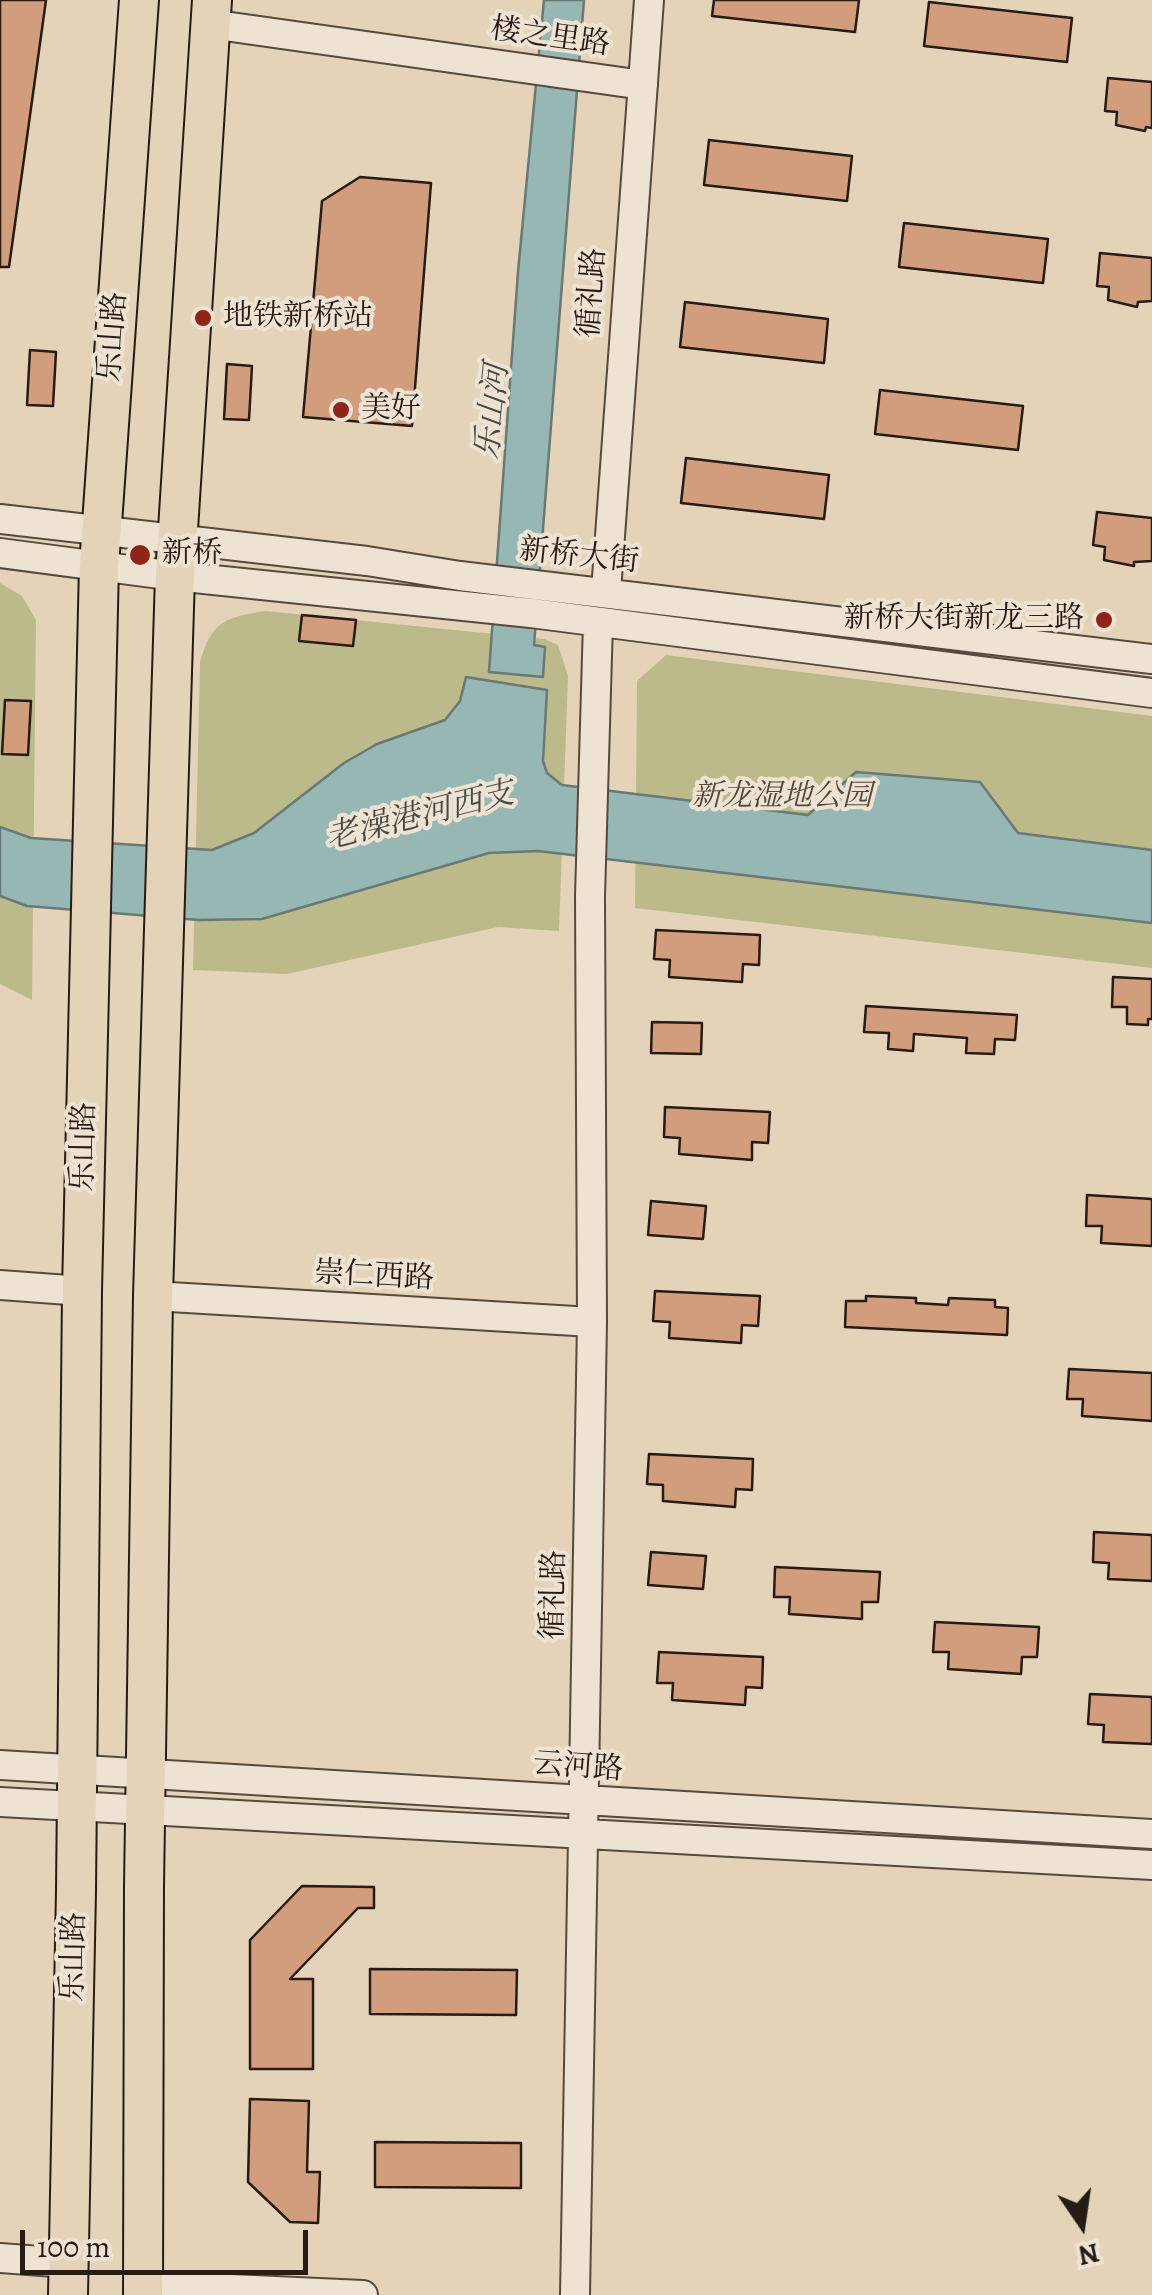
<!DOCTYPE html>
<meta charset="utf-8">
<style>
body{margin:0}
#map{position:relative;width:1152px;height:2295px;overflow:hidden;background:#e5d3b9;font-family:Alegreya,serif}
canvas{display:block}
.north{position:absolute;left:1032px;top:2175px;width:100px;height:100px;-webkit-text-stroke:8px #eee2d2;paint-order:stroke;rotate:167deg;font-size:28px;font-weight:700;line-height:40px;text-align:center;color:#261b15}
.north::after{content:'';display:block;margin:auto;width:35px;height:45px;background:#261b15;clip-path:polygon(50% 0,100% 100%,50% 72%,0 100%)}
.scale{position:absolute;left:20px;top:2230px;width:288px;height:45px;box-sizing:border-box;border:5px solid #261b15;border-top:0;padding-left:12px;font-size:30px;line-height:35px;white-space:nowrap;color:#261b15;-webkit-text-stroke:8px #eee2d2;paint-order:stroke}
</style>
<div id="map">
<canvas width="1152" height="2295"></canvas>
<div class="north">N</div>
<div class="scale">100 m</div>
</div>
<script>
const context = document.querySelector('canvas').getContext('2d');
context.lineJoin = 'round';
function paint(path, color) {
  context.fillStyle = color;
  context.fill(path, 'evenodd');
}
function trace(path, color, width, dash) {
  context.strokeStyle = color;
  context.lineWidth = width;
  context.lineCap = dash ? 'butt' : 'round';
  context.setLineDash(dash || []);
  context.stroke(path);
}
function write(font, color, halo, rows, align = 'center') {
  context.font = font + ' Alegreya,"Noto Serif SC",serif';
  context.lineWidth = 8;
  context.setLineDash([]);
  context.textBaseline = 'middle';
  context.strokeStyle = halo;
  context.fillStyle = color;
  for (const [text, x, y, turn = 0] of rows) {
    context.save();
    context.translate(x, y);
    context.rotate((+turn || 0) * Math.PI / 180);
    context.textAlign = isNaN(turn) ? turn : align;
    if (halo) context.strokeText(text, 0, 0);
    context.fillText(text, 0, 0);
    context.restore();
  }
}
const green = new Path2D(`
 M0 583 22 596 36 620 32 1000 0 984Z
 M266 611 544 639 558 645 568 676 559 931 498 927 287 974 193 970 200 662C212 621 225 617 266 611Z
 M666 655 1152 716V968L635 908 637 681Z`);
const water = new Path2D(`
 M544 0H584L534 645 545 647 543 677 489 672 518 272Z
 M466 677 547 690 543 761 547 773 562 785 808 815 856 772 980 782 1018 833 1152 850V923L538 851 489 853 262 919 199 920 27 906 0 896V827L31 838 212 850 254 833 344 763 377 744 445 720 460 701Z`);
const building = new Path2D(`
 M0 0H46L9 267H0Z
 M714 0H859L855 32 712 16Z
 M929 2 1072 18 1067 62 924 46Z
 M1108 78 1152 82V128L1146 127 1145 131 1116 125 1117 112 1105 111Z
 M709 140 852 156 847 201 704 185Z
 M360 177 431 183 412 426 303 417 322 201Z
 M904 223 1048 239 1043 283 899 267Z
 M1100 253 1152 258V301L1138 302 1137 307 1108 300 1109 287 1097 286Z
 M685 302 828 319 824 363 680 347Z
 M30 350 56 352 53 406 27 405Z
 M227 364 252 366 249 420 224 419Z
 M880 390 1023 406 1018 450 875 434Z
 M686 458 829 475 824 519 681 503Z
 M1097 512 1152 518V561L1134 562V566L1104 560 1105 547 1093 545Z
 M302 615 356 620 353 646 299 641Z
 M5 700 31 701 28 755 2 754Z
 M656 930 760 935 759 965 743 964 742 982 669 977 670 960 654 959Z
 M1113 977 1152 979V1019H1148V1025L1127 1024V1007H1112Z
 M866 1006 1017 1015 1015 1040 995 1039 994 1054 966 1053 967 1038 914 1034 913 1051 888 1049 889 1033 864 1032Z
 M652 1022 702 1023 701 1054 651 1053Z
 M665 1107 770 1112 768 1143 752 1142V1160L679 1154 680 1138 664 1137Z
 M1087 1195 1152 1199V1246L1101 1243 1102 1226H1086Z
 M651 1201 706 1206 703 1239 648 1235Z
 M655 1291 760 1296 758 1326 742 1325 741 1343 669 1338 670 1322 653 1321Z
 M866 1296 916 1298V1303L948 1305 949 1298 995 1300V1307L1008 1308 1007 1335 845 1327 846 1301H866Z
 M1069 1369 1152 1373V1421L1082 1416 1083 1399H1067Z
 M649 1454 753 1459 752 1490 736 1489 735 1507 663 1501V1485L647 1484Z
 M1094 1532 1152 1535V1581L1108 1579 1109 1563 1093 1562Z
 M651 1552 706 1556 703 1589 648 1585Z
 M775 1567 880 1572 878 1602H862V1619L789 1614 790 1597H774Z
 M935 1622 1039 1627 1037 1657H1022L1021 1674 948 1669 949 1652H933Z
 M659 1652 763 1657 762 1688 746 1687 745 1705 672 1700 673 1683H657Z
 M1090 1694 1152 1697V1744L1103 1742 1104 1725 1088 1724Z
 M302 1886 374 1887V1908H358L290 1979H313V2069H250V1940Z
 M370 1969 517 1970 516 2015 370 2014Z
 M250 2099 309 2101 307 2172H320L318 2223 290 2222 248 2182Z
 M375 2142 521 2143V2188L375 2187Z`);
const minor = new Path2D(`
 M210 24 643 85
 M0 519 367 561 460 576 1152 659
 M0 553 175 576 531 613 1152 693
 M606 591 649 0
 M0 1285 82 1291
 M153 1296 592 1322
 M0 1765 1152 1834
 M0 1802 1152 1865
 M0 2258 68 2263
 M143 2285 363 2295
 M575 2295 592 1322 590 896 598 622`);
const major = new Path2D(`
 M68 2295 76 1891 82 1291 99 566 139 0
 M143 2295 144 1886 153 1296 164 929 175 576 212 0`);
const markers = [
 [203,318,10,"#8f2418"],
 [341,410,10,"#8f2418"],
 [140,555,12,"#8f2418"],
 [1104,620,10,"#8f2418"]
];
const streetNames = [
 ["楼之里路",550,38,8],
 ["循礼路",593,293,-86],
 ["乐山路",114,337,-86],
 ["新桥大街",579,557,6],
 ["乐山路",85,1147,-89],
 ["崇仁西路",374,1277,3],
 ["循礼路",555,1595,-89],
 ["云河路",578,1768,4],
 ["乐山路",75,1957,-89]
];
const poiNames = [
 ["地铁新桥站",223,318],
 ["美好",361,410],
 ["新桥",162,555],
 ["新桥大街新龙三路",1084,620,"right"]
];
const parkNames = [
 ["新龙湿地公园",782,798]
];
const waterNames = [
 ["乐山河",494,412,-84],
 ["老澡港河西支",420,817,-14]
];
paint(green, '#bcba8a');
paint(water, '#96b7b4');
trace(water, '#697974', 2.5);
paint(building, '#d29d7c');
trace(building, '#261b15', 2.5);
trace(minor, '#56493e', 32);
trace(major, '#261b15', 42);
trace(minor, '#eee2d2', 28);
trace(major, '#e5d3b9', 38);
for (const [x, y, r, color] of markers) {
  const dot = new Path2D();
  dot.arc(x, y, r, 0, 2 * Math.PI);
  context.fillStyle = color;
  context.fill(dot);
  trace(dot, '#eee2d2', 4);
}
write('30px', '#261b15', '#eee2d2', streetNames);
write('30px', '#261b15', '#eee2d2', poiNames, 'left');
write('italic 30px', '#534b38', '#eee2d2', parkNames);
write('italic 32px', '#484a45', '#eee2d2', waterNames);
</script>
